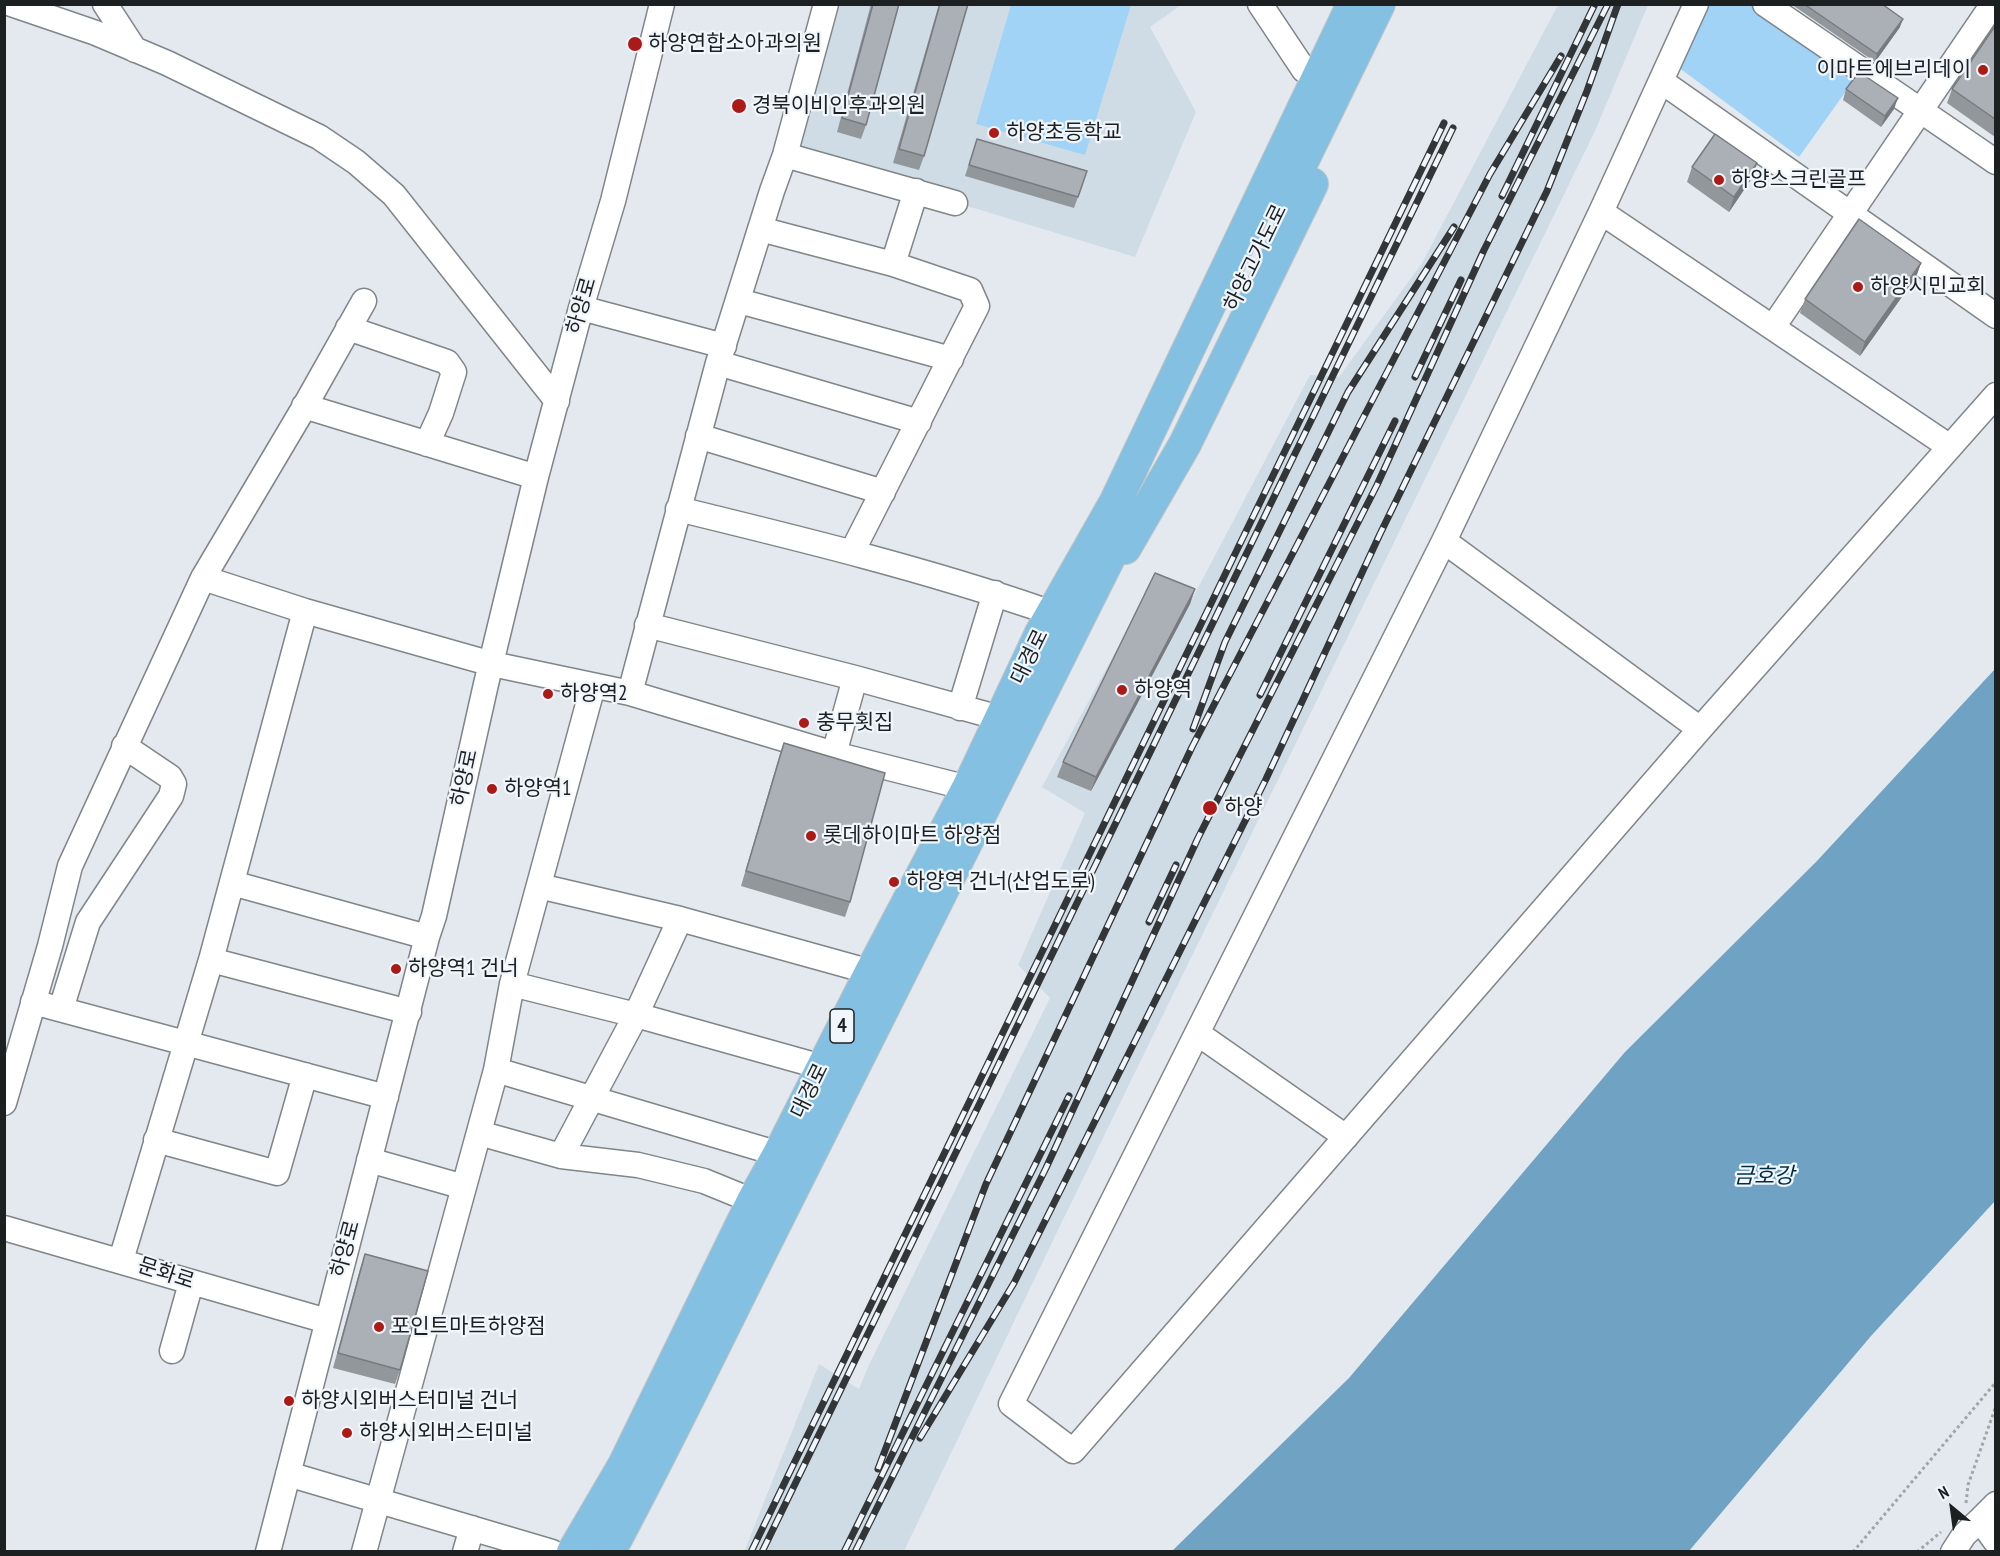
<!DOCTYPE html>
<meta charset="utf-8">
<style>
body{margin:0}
#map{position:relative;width:2000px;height:1556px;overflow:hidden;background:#e3e9ee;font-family:"PT Sans Narrow",sans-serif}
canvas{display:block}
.frame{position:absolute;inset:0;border:6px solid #1d2021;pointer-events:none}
.north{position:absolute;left:1922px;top:1478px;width:60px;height:60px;-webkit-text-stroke:4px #f0f6fb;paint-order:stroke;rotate:331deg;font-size:16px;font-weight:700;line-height:24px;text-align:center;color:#1d2021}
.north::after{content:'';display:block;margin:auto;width:21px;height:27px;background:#1d2021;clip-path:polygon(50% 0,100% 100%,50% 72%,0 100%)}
</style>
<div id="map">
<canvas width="2000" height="1556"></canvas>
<div class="frame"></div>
<div class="north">N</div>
</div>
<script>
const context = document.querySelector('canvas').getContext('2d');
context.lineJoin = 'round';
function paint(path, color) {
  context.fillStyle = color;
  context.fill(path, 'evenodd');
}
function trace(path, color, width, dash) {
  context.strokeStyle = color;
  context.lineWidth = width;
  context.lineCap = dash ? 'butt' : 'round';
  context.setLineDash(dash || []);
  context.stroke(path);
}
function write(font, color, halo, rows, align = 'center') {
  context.font = font + ' "PT Sans Narrow","Noto Sans KR",sans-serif';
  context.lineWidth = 4.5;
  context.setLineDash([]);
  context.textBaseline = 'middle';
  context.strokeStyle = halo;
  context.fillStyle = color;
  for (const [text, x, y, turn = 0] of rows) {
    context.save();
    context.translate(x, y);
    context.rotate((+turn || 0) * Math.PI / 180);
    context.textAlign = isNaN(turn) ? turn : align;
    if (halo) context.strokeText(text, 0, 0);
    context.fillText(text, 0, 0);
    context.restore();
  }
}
const built = new Path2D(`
 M840 5H1181L1150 27 1196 112 1135 257 796 154Z
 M1558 5H1648L1595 131 1058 1230 904 1551 744 1552 819 1364 859 1389 868 1367 1050 998 1018 965 1085 813 1042 787 1150 588 1190 603 1310 375 1339 377 1422 263Z`);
const green = new Path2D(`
 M1765 4 1861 70 1799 157 1670 61 1696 5Z
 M1011 5H1131L1085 155 976 124Z`);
const water = new Path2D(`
 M1995 669V1201L1871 1336 1689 1551H1172L1349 1378 1625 1052 1816 862Z`);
const path = new Path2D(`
 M1966 1503 1968 1485 1996 1406
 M1853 1552 1996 1382
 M1917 1552 1941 1532`);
const minor = new Path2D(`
 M11 4 96 33 167 63 319 137 356 162 394 195 557 401
 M105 4 135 50
 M1260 4 1304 70
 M1696 4 1601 212 1444 541 1011 1404 1073 1451 1700 729 1996 395
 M1765 4 1996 162
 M1661 81 1996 316
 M785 155 955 203
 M1601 212 1950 447
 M760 229 893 264 916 191
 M739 301 951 359
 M581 308 724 346
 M1773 327 1993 4
 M348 328 447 362 454 372 441 413 427 444
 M718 363 919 422
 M304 406 536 477
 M698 436 883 492
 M678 509C801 539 924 569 1043 610
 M1444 541 1700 729
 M852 552 977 306 970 290 893 264
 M203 578 305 611 492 664 630 693 834 754 968 788 983 795
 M647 625 855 678 1000 718
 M630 693 718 363 772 191 785 155 826 4
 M960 708 995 593
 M834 754 855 678
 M232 883 427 937
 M539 886 680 919 871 972
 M211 960 409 1012
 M512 984 636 1015 822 1067
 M33 1002 386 1097
 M61 1009 88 922 171 796 174 784 170 777 124 746
 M1197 1033 1346 1137
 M496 1070 779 1154
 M4 1103 50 946 70 866 203 578 302 411 364 301
 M479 1133 561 1156 638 1165 704 1181 753 1201
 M156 1140 277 1173 305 1075
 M561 1156 636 1015 680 919
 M369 1160 464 1187
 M4 1228 327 1321
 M121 1260 211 960 305 611
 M172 1351 191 1283
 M288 1474 552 1552
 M1996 1504 1980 1520 1996 1542
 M268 1552 427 937 434 916 486 684 536 477 581 308 613 201 662 4
 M364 1552 496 1070 512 984 593 686
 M465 1552 472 1528
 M1953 1552 1964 1535 1980 1520`);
const major = new Path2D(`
 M1282 203 1379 4
 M1125 548 1185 444 1312 184
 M573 1552 624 1465 753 1201 779 1154 871 972 968 788 1040 635 1115 503 1353 4
 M609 1552C668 1443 721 1331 777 1220 894 987 1012 754 1128 520`);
const rail = new Path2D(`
 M1502 196 1595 4
 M1415 377 1461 280
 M1260 695 1395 421
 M1193 729 1225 642 1348 392 1454 227
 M1149 922 1176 865
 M920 1438 1014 1283 1266 779 1380 534 1547 191 1587 91 1618 4
 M878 1469 986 1184 1192 747 1490 174 1561 56
 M751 1552 1444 123
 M762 1552 1453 128
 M844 1552 1069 1096
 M855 1552 1046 1168 1198 838 1377 485 1484 250 1608 4`);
const wall = new Path2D(`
 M871 4H899L866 125 861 139 837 132Z
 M939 4H968L924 156 919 170 893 163Z
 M1791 4H1882L1900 27 1875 62Z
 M1995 26V137L1947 103 1952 89Z
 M1846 89 1894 109 1881 127 1843 100Z
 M977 139 1078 197 1074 208 965 176Z
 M1757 163 1752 178 1729 212 1687 182 1692 167Z
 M1921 263 1916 277 1860 356 1800 313 1805 299Z
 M1195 589 1190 604 1091 791 1057 777 1063 762Z
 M784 743 850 902 845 917 741 886 779 757Z
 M365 1254 400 1370 395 1384 333 1368 360 1269Z`);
const shadedWall = new Path2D(`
 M1903 19 1900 27 1875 62 1877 54Z
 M1898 98 1894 109 1881 127 1885 116Z
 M1757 163 1752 178 1729 212 1734 197Z
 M1921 263 1916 277 1860 356 1865 342Z
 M1195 589 1190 604 1091 791 1096 777Z`);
const building = new Path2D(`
 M873 4H899L866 125 842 118Z
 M940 4H968L924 156 899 149Z
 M1804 4H1882L1903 19 1877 54Z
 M1995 26V119L1952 89Z
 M1859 72 1898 98 1885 116 1846 89Z
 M1715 134 1757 163 1734 197 1692 167Z
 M977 139 1087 171 1078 197 969 165Z
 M1859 219 1921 263 1865 342 1805 299Z
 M1155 573 1195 589 1096 777 1063 762Z
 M784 743 885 773 850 902 746 871Z
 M365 1254 428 1271 400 1370 338 1353Z`);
const markers = [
 [635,44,8,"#ac1a18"],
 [1983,70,6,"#ac1a18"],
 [739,106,8,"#ac1a18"],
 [994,133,6,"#ac1a18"],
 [1719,180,6,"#ac1a18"],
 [1858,287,6,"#ac1a18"],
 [1122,690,6,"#ac1a18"],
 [548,694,6,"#ac1a18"],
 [804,723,6,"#ac1a18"],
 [492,789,6,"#ac1a18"],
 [1210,808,8,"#ac1a18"],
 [811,836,6,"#ac1a18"],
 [894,882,6,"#ac1a18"],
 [396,969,6,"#ac1a18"],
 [379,1327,6,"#ac1a18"],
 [289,1401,6,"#ac1a18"],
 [347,1433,6,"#ac1a18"]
];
const shields = [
 [842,1026,24]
];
const shieldNames = [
 ["4",842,1026]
];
const poiNames = [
 ["하양연합소아과의원",648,44],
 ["이마트에브리데이",1971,70,"right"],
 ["경북이비인후과의원",752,106],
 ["하양초등학교",1006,133],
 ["하양스크린골프",1731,180],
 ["하양시민교회",1870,287],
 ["하양역",1134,690],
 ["하양역2",560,694],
 ["충무횟집",816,723],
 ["하양역1",504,789],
 ["하양",1224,808],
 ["롯데하이마트 하양점",823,836],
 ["하양역 건너(산업도로)",906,882],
 ["하양역1 건너",408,969],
 ["포인트마트하양점",391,1327],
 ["하양시외버스터미널 건너",301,1401],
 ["하양시외버스터미널",359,1433]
];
const streetNames = [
 ["하양고가도로",1256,258,-64],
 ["하양로",582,306,-74],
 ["대경로",1030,657,-64],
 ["하양로",465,778,-78],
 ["대경로",810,1091,-64],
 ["하양로",346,1249,-75],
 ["문화로",166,1274,18]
];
const waterNames = [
 ["금호강",1764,1177]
];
paint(built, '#cfdce5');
paint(green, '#a0d3f5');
paint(water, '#70a2c3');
trace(minor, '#7f8589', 27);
trace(major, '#c4c5c5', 34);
trace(path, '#a0a5a9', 3, [3, 3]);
trace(minor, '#fff', 24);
trace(major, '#84c0e2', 32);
trace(rail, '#333638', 7);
trace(rail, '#f0f6fb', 4.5, [14]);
paint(wall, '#92979c');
paint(shadedWall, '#777b7f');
paint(building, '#aab0b5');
trace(building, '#777b7f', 1.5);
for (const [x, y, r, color] of markers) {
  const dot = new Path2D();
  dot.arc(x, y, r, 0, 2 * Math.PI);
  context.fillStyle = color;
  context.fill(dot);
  trace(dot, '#f0f6fb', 2);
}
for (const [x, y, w] of shields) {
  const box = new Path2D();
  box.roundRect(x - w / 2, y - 17, w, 34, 4.5);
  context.fillStyle = '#f0f6fb';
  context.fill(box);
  trace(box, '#1d2021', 1.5);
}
write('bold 20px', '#1d2021', null, shieldNames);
write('21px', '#1d2021', '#f0f6fb', poiNames, 'left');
write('21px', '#1d2021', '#f0f6fb', streetNames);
write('italic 22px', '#012d43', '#f0f6fb', waterNames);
</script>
